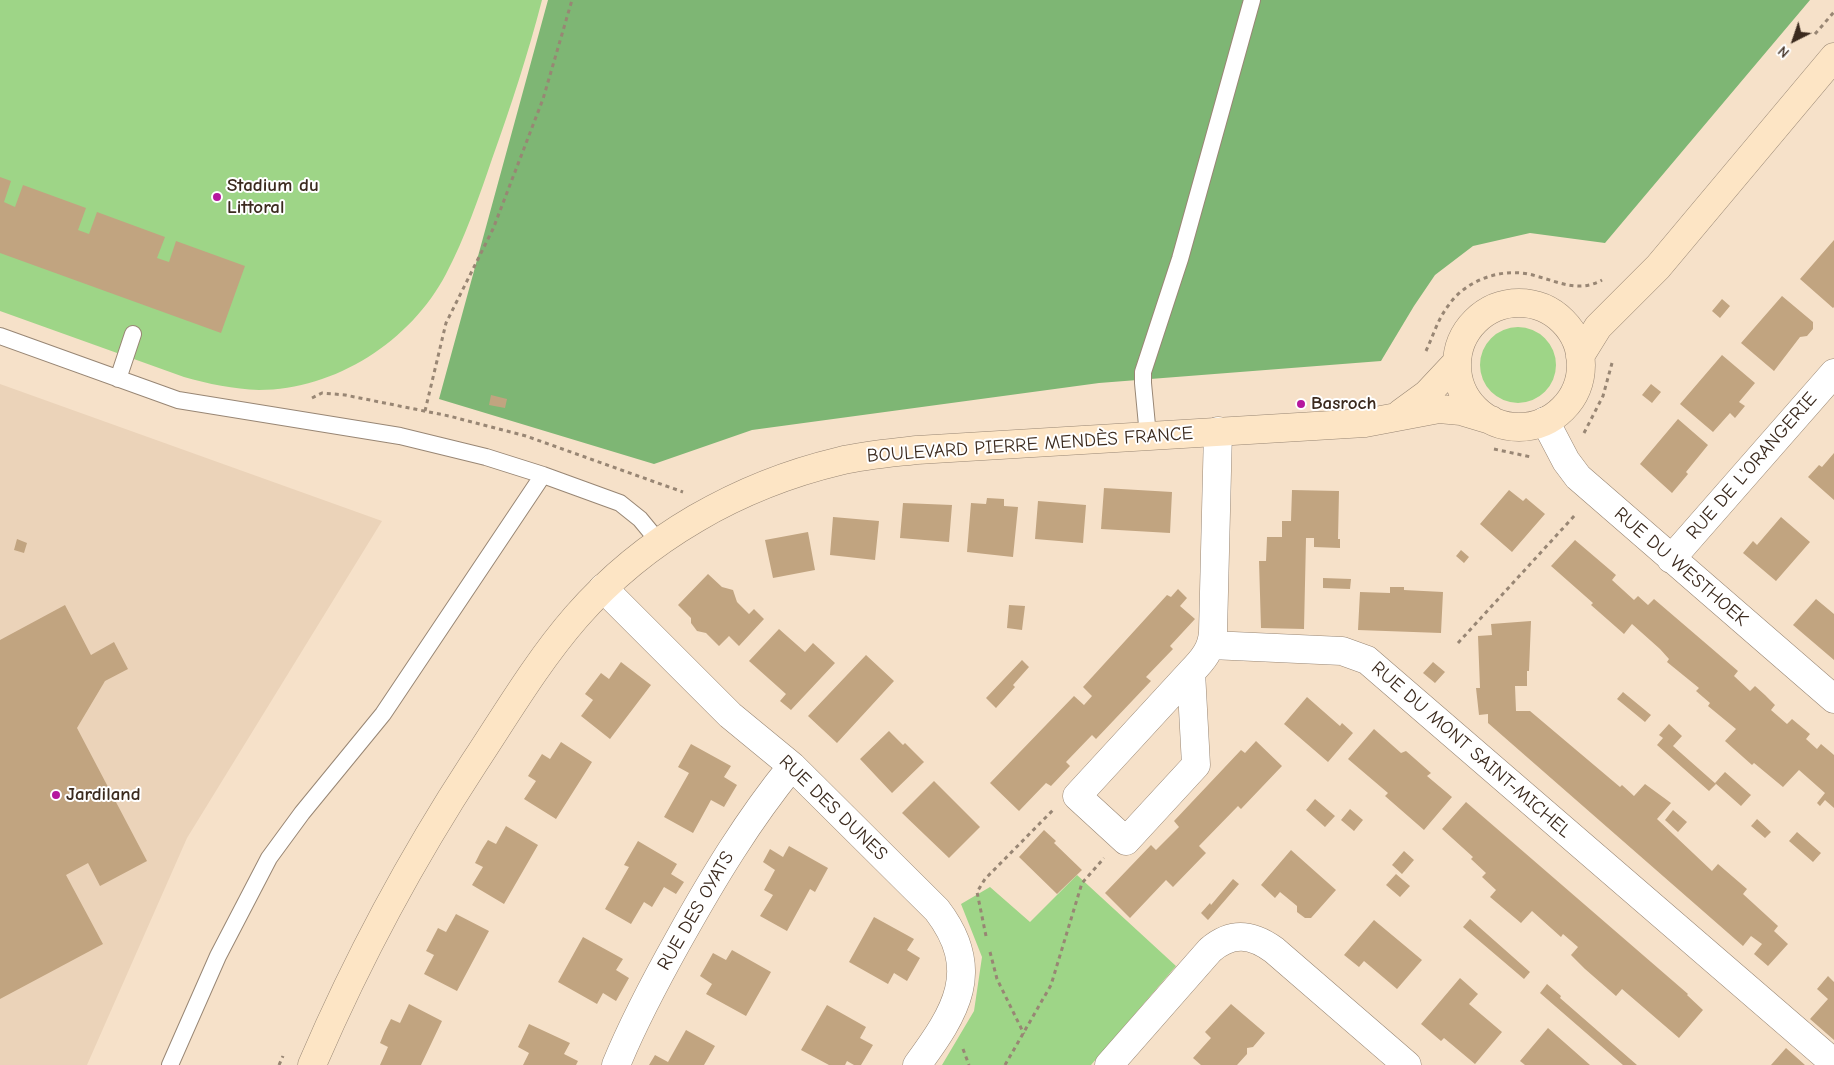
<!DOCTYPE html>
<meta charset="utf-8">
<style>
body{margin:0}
#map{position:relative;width:1834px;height:1065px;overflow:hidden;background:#f6e1c9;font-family:"Comic Neue",sans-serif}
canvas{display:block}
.north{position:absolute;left:1769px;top:15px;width:50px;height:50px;-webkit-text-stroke:4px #fff;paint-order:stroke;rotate:221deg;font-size:14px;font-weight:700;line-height:20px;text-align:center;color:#3b2a1e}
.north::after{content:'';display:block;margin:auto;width:18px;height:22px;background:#3b2a1e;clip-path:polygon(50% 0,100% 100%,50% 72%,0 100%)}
</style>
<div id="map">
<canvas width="1834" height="1065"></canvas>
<div class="north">N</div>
</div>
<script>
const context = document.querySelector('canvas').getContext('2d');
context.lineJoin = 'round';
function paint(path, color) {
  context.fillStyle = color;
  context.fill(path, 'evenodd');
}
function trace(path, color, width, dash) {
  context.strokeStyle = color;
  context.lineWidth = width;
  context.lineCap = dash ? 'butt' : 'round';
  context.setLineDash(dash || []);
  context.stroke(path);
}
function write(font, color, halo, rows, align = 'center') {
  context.font = font + ' "Comic Neue",sans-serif';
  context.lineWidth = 4;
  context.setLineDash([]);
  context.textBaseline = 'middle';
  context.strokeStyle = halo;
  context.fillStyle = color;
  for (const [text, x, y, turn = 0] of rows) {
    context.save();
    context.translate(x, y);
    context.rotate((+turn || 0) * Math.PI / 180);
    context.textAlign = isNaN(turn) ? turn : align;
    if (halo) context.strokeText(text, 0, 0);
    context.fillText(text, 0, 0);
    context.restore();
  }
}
const built = new Path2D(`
 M0 384 382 521 187 838 87 1065H0Z`);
const green = new Path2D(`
 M0 0H542C528 54 511 106 492 159 479 197 465 238 446 274 411 341 335 390 259 390 234 389 208 384 184 377L0 311Z
 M1480 365a38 38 0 1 1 76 0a38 38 0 1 1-76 0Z
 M1077 875 1176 966 1091 1065H942L974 1011 982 957 961 904 990 887 1030 922Z`);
const forest = new Path2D(`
 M548 0H1810L1605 243 1530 233 1473 246 1435 275 1414 306 1381 361 1099 383 752 430 654 464 439 399Z`);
const building = new Path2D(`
 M0 177 11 181 4 202 15 207 23 185 86 208 78 230 89 234 97 212 165 237 157 258 169 262 176 241 245 266 221 333 0 253Z
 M1834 240V307L1833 308 1800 279Z
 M1782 296 1813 322V329L1807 336 1800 337 1774 371 1741 343Z
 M1722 299 1730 306 1720 318 1712 311Z
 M1722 355 1755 383 1739 402 1745 406 1735 418 1730 413 1713 432 1680 404Z
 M1651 384 1661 392 1652 403 1642 395Z
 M491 395 507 399 505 408 489 405Z
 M1678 419 1708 445 1686 472 1688 474 1672 493 1640 464Z
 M1834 453V500L1808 477 1819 465 1822 467Z
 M1104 488 1172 492 1170 533 1101 529Z
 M1292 490 1339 491 1338 539H1340V548L1314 547V538H1306L1304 629 1261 628 1259 561H1266L1267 537H1282V521H1291Z
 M1509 490 1523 501 1526 498 1545 514 1512 552 1480 524Z
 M987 498 1004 499V506L1018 507 1013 557 967 552 971 503 986 504Z
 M1038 501 1086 505 1083 543 1035 539Z
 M903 503 952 505 949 542 900 538Z
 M833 517 879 521 875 560 830 555Z
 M1781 517 1810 542 1776 581 1743 553 1753 541 1757 545Z
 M808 532 815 570 773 578 765 540Z
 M17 539 27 543 24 553 14 550Z
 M1575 540 1616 575 1612 580 1634 600 1638 596 1648 605 1654 599 1738 671 1734 676 1750 691 1755 686 1765 695 1775 705 1771 710 1787 724 1792 719 1810 734 1806 739 1817 749 1821 744 1834 755V808L1825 800 1820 806 1817 803 1825 793 1799 770 1783 787 1754 763 1752 765 1725 741 1736 729 1708 706 1710 703 1696 691 1699 688 1667 662 1669 659 1660 649 1632 624 1624 634 1591 605 1593 603 1551 566Z
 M1461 550 1469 557 1464 563 1456 556Z
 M708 574 722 587 733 590 737 602 749 614 754 609 764 619 739 646 729 636 719 646 706 633 697 631 691 623V618L678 605Z
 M1323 578 1351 579 1350 589 1323 588Z
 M1390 587H1404V590L1443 592 1441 633 1358 630 1360 592 1390 593Z
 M1178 589 1187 598 1180 606 1195 619 1170 646 1173 649 1146 677 1151 681 1096 739 1092 735 1066 762 1070 766 1051 786 1046 783 1019 811 990 783 1074 696 1084 705 1092 696 1083 687 1167 595 1171 597Z
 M1816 599 1834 614V660L1793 625Z
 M65 605 91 655 114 642 128 669 105 681 77 728 147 861 100 886 88 863 66 875 103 944 0 999V640Z
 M1009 605 1025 606 1022 630 1007 628Z
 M1531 621 1529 671H1527V686H1515L1516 711H1530L1620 787 1622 785 1634 796 1645 784 1671 803 1657 819 1712 871 1718 864 1747 889 1743 894 1778 926 1774 931 1788 944 1768 966 1754 954 1762 944 1751 936 1743 946 1488 723V714L1479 715 1476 688H1480L1478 636 1492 635 1491 624Z
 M779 629 805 652 813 643 835 663 791 710 780 701 786 694 749 661Z
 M866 655 894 681 837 743 808 716Z
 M1022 660 1029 667 1013 685 1015 687 996 708 986 698Z
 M621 662 651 685 610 739 581 716 593 700 585 694 601 673 609 679Z
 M1433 662 1445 672 1435 683 1423 673Z
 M1623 692 1651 715 1645 722 1617 699Z
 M1307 697 1340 726 1342 723 1353 733 1328 762 1284 724Z
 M1669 724 1682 736 1673 746 1716 784 1709 791 1657 745 1663 738 1659 735Z
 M1374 729 1401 753 1406 751 1431 773 1427 776 1452 797 1424 830 1385 796 1388 793 1348 759Z
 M889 731 903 745 905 743 924 762 892 793 860 759Z
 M1256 741 1282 766 1241 809 1238 806 1199 846 1206 853 1173 887 1166 880 1130 918 1105 893 1151 845 1156 850 1179 827 1174 821 1241 750 1245 753Z
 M561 742 592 762 556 819 524 799 536 781 528 776 542 754 550 759Z
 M691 744 731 766 724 777 737 785 724 807 711 800 693 833 664 817 689 773 678 767Z
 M1725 772 1751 795 1741 806 1715 783Z
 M934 781 980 827 949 858 902 813Z
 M1315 799 1335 816 1325 827 1306 810Z
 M1466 802 1688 994 1687 995 1703 1010 1679 1038 1622 989 1616 996 1585 969 1571 955 1578 947 1563 934 1561 937 1532 911 1521 923 1490 897 1496 890 1482 877 1486 873 1471 859 1473 857 1442 829Z
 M1350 809 1363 820 1354 831 1341 820Z
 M1673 810 1687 822 1678 832 1665 820Z
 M1757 819 1771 832 1765 838 1751 826Z
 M506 826 538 845 504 904 472 885 483 867 475 863 481 851 488 840 496 844Z
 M1044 830 1056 841 1054 843 1082 870 1057 894 1019 857Z
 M1797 832 1821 853 1813 862 1789 841Z
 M638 841 677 864 671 874 684 882 676 894 664 887 652 907 644 902 631 924 605 909 629 867 624 865Z
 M789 846 828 868 815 892 810 889 787 931 760 916 773 895 764 890 775 870 763 862 770 849 783 857Z
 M1291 850 1336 890 1311 918H1305L1297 912V906L1280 892 1275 898 1261 885Z
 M1404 851 1414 860 1402 874 1392 865Z
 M1396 874 1410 886 1400 897 1386 885Z
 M1233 879 1239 884 1208 920 1201 913 1210 903 1211 905Z
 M456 914 489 931 457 991 424 974 434 955 426 951 438 928 446 932Z
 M874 917 914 939 907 950 920 958 907 981 894 973 888 984 849 962Z
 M1470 919 1530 972 1524 979 1463 927Z
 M1374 920 1422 960 1397 989 1364 961 1359 967 1344 955Z
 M583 937 623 959 616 970 629 978 616 1001 603 993 597 1004 558 982Z
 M732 950 771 972 746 1016 706 994 712 984 700 976 713 953 726 960Z
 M1828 976 1834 982V1040L1810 1019 1828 999 1817 989Z
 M1460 978 1478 994 1469 1004 1502 1032 1475 1064 1444 1038 1441 1041 1421 1024Z
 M1547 984 1561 996 1560 998 1637 1065H1623L1540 993Z
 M409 1004 442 1021 421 1065H380L388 1047 380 1043 385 1031 391 1019 400 1023Z
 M1231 1004 1265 1033 1253 1047 1247 1048V1054L1237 1065H1201L1193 1058 1211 1038 1205 1032Z
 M827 1005 866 1027 860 1038 873 1045 861 1065H854L847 1061 845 1065H829L801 1050Z
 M529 1024 570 1043 564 1054 578 1061 576 1065H523L529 1053 518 1047Z
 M1548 1028 1590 1065H1525L1520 1061Z
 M686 1030 715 1046 704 1065H649L655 1055 668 1062Z
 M1786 1048 1805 1065H1771Z`);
const path = new Path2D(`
 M1815 34 1834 12
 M1426 351C1433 336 1438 319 1448 306 1466 279 1505 266 1536 276 1559 282 1579 293 1602 280
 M312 398 322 393 345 395 449 416 526 436 683 492
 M425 411 446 323 493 229 543 99 572 0
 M1584 433 1603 396 1612 363
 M1494 449 1531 457
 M1458 643 1576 514
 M986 936 977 892 985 879 1054 809
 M990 952 997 979 1024 1034
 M963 1049 969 1065
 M279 1065 283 1056
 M1005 1065 1051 985 1082 883 1104 858`);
const lane = new Path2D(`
 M0 336 178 400 400 436 486 457 543 475 620 503 640 519 659 542
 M118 379 133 334
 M1148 436 1143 383V372L1180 259 1252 0
 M170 1065 218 956 269 858 302 813 383 714 543 475`);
const street = new Path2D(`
 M1545 421 1566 461 1578 477 1834 699
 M1671 559 1834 373
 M603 588 730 715 792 766 937 910C983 970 956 1012 917 1065
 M1211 645 1342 651 1367 660 1834 1063
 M1191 672 1196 765 1126 841 1077 796 1191 672C1203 660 1212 649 1213 632L1218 431
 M616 1065C634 1021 656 980 679 939 713 878 748 820 792 766
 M1109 1065 1210 950C1232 931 1252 934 1274 950L1407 1065`);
const secondary = new Path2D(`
 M1457 365a62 62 0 1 1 124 0a62 62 0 1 1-124 0Z
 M1580 356 1598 327 1658 267 1834 57
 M1401 413 1427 394 1457 362
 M312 1065C357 960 412 858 474 763 507 713 537 662 576 617 645 538 739 485 840 461 865 455 891 453 917 450L1365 423 1439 409 1461 411 1491 420`);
const markers = [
 [217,197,5,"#b5179e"],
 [1301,404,5,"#b5179e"],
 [56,795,5,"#b5179e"]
];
const poiNames = [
 ["Stadium du",227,186],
 ["Littoral",227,208],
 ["Basroch",1311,404],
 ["Jardiland",66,795]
];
const streetNames = [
 ["BOULEVARD PIERRE MENDÈS FRANCE",1030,445,-4],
 ["RUE DE L'ORANGERIE",1752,466,-49],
 ["RUE DU WESTHOEK",1681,567,41],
 ["RUE DU MONT SAINT-MICHEL",1471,750,41],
 ["RUE DES DUNES",833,808,44],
 ["RUE DES OYATS",696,911,-60]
];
paint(built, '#ebd3b9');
paint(green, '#9ed587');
paint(forest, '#7eb674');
paint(building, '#c1a480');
trace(lane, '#988674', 18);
trace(street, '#988674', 29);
trace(secondary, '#988674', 29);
trace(path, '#988674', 3, [4, 4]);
trace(lane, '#fff', 16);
trace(street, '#fff', 28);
trace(secondary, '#fde5c5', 28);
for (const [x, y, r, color] of markers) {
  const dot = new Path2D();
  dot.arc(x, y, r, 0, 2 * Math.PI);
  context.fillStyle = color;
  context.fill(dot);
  trace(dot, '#fff', 2);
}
write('bold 19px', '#3b2a1e', '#fff', poiNames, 'left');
write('19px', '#3b2a1e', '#fff', streetNames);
</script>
